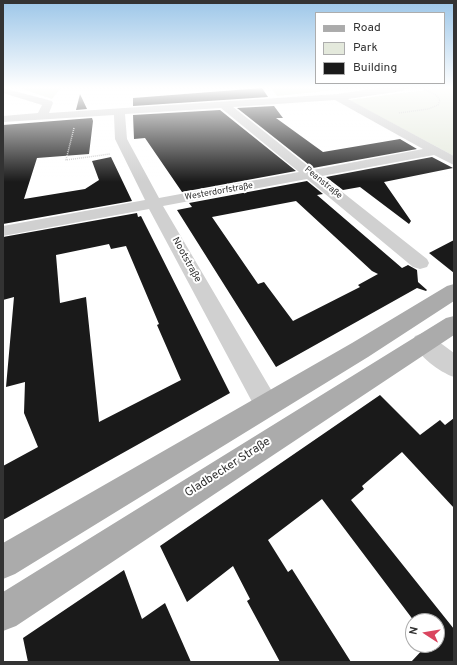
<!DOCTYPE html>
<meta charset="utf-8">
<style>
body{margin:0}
#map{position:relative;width:457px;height:665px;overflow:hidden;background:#fff;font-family:Overpass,sans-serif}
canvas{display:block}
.frame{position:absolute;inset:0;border:4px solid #333;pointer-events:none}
.legend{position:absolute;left:315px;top:12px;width:130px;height:72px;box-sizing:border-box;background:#fff;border:1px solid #adadad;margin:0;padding:5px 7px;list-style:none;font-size:12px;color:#333}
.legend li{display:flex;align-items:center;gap:8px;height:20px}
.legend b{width:20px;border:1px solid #adadad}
.north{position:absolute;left:405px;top:613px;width:40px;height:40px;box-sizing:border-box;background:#fff;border:1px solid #adadad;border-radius:50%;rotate:282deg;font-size:11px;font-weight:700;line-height:16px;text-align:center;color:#333}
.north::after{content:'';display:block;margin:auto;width:14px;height:18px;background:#da455f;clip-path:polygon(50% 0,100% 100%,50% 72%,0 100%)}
</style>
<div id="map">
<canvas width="457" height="665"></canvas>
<div class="frame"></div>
<ul class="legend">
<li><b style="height:5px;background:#ababab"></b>Road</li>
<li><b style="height:11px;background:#e4e9dc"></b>Park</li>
<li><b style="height:11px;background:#1a1a1a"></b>Building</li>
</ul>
<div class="north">N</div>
</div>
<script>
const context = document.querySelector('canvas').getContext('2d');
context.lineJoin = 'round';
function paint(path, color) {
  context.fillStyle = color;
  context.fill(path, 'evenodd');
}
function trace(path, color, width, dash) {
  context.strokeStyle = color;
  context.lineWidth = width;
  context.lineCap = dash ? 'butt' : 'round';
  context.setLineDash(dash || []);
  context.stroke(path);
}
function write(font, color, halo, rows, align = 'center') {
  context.font = font + ' Overpass,sans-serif';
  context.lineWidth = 4;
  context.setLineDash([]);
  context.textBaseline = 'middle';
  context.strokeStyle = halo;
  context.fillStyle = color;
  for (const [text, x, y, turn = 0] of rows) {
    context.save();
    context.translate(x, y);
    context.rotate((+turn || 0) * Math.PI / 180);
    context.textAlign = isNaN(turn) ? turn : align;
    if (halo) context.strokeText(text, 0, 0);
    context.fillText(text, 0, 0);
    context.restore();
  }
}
const green = new Path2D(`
 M19 88H61L52 99Z
 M271 88H356L277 96Z
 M440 88H454V156L349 100Z`);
const building = new Path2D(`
 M262 88 268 97 133 106V98Z
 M80 94 87 109 76 110Z
 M274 106 283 118H276L323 152 400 139 417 149 313 168 237 108Z
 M220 110 296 171 182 192 145 138 134 139 133 115Z
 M92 118 93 121 89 154 37 158 24 199 85 189 99 180 92 161 111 157 132 201 3 224V125Z
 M432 157 453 168 384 182 411 221 409 224 360 187 343 190 326 177Z
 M307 181 323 194 317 195 402 268 408 265 417 270 418 282 427 290 426 291 417 288 276 367 177 210 192 207 189 203ZM296 201 372 271 378 274 358 285 360 287 293 321 264 282 258 284 212 217Z
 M137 213 138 217 141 216 230 393 3 520V466L38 447 24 413 25 382 6 387 14 297 3 300V237ZM109 244 111 249 126 246 159 324 157 325 181 380 99 422 86 297 60 303 56 255Z
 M454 240V273L429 253Z
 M380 395 420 435 440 420 445 425 454 418V508L402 452 362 486 364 489 351 500 454 629V662H411L427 645H437V621H414L322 499 268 540 288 572 292 569 351 662H280L247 601 250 599 233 566 187 602 160 546Z
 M124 570 142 619 165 603 191 662H28L23 638Z`);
const path = new Path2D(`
 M399 113 428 109 438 105 440 100 436 95 424 89
 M74 128 66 160 110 154`);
const minor = new Path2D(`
 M3 88 52 101 53 103 49 113 337 94 377 88H407L402 91 348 99 454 156V165L434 155 322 176 427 259 429 263 427 267 420 269 413 267 307 179 163 206 280 405 276 413 267 417 258 413 149 209 3 236V226L145 200 115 139 114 115 3 122V116L38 113 42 105 3 93ZM335 100 423 149 313 170 233 107ZM221 108 299 172 159 198 127 139 125 114Z
 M423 333 431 336 454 353V377C439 372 419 356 412 342L415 336Z`);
const major = new Path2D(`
 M454 284V301L368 357 15 574 3 579V543L352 343 447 286Z
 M454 316V335L16 626 3 631V592L446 318Z`);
const farStreetnames = [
 ["Peanstraße",323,183,39],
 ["Westerdorfstraße",219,192,-10]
];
const streetNames = [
 ["Nootstraße",186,260,61]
];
const nearStreetnames = [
 ["Gladbecker Straße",228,468,-33]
];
paint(green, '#e4e9dc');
paint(building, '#1a1a1a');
trace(path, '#cacaca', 1.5, [1, 1]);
paint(minor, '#d0d0d0');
paint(major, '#ababab');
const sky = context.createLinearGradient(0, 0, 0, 182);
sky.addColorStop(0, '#9cc6e8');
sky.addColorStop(0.48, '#fff');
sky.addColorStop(1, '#ffffff00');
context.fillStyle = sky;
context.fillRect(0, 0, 457, 182);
write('9px', '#333', '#fff', farStreetnames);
write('10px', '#333', '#fff', streetNames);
write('12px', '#333', '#fff', nearStreetnames);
</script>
